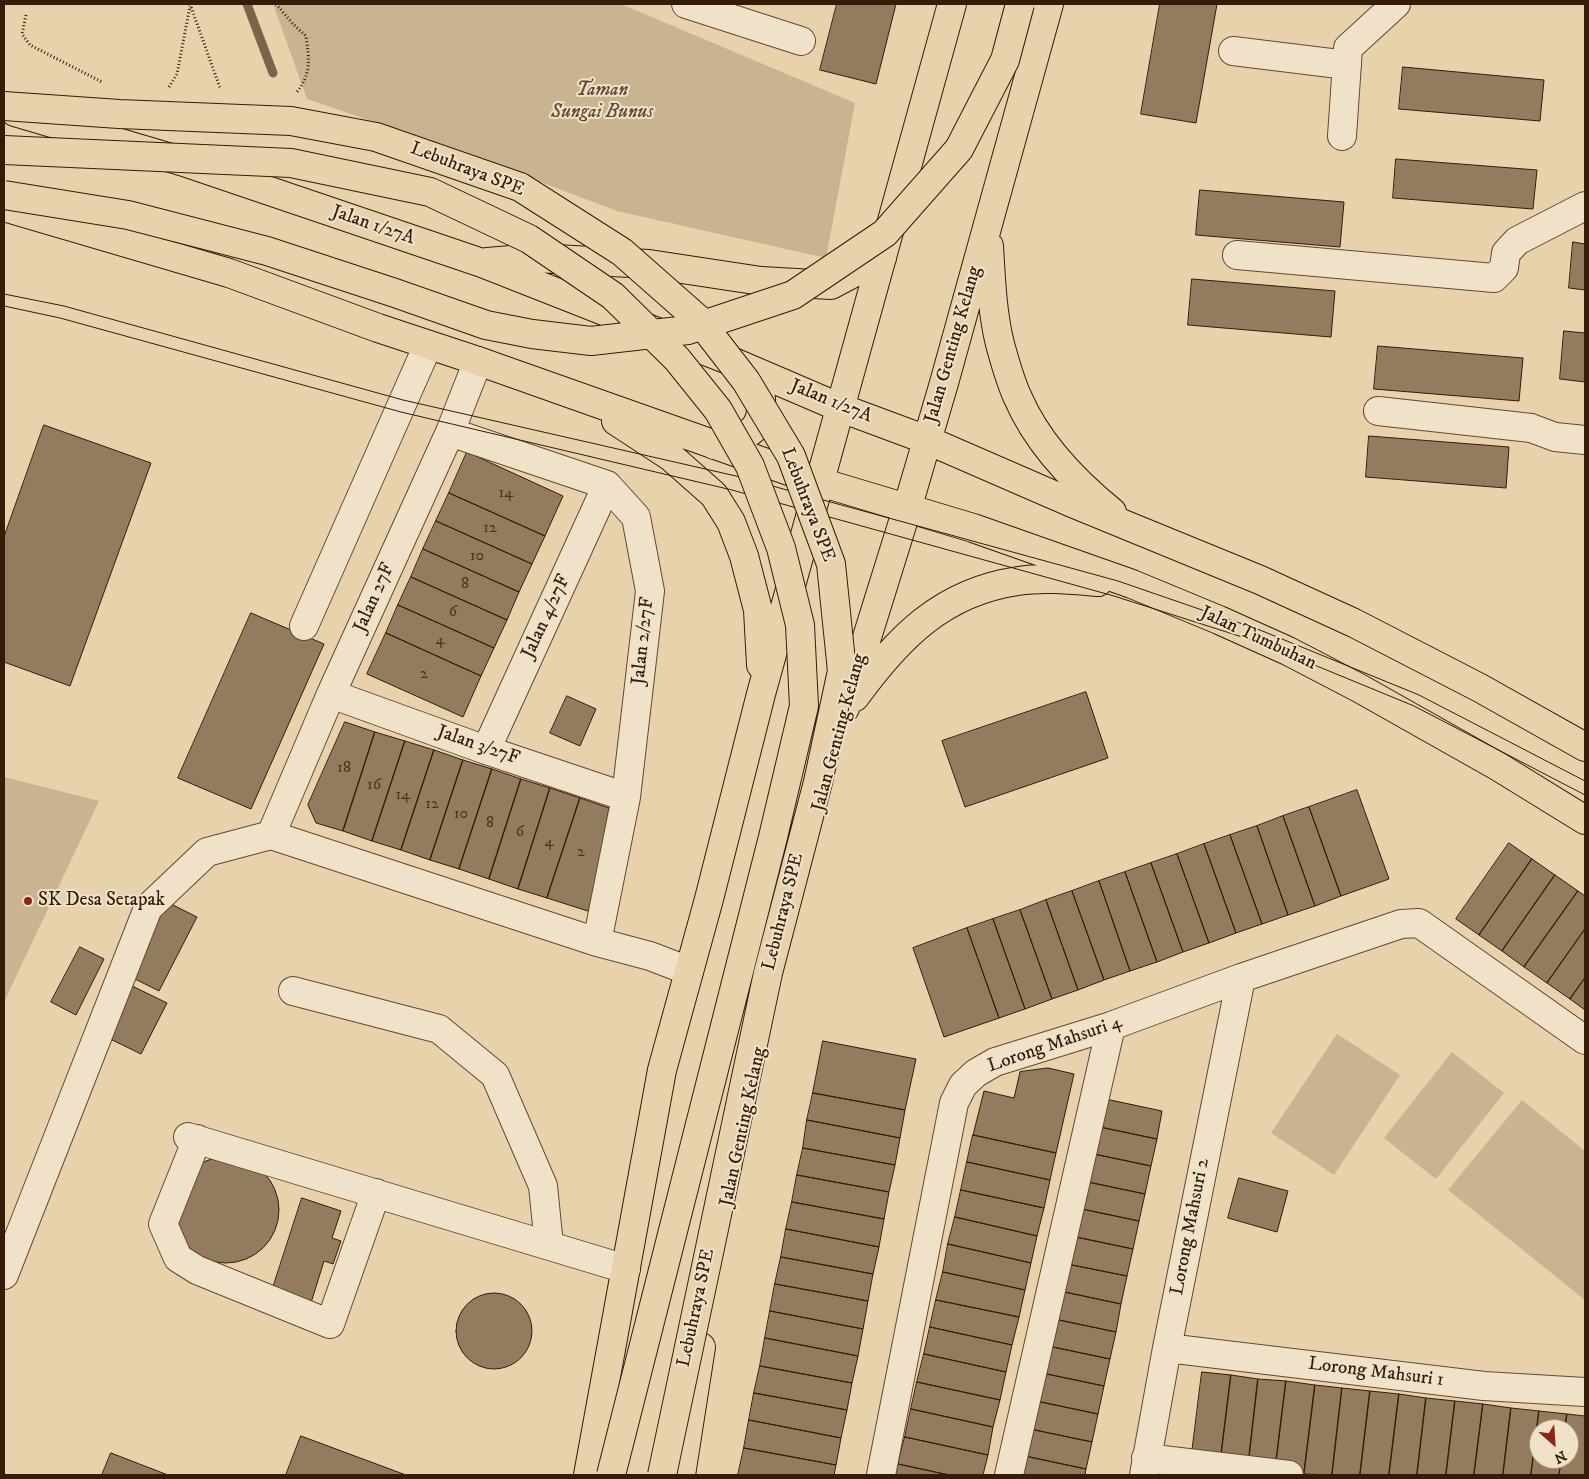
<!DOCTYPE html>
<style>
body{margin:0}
#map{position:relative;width:1589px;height:1479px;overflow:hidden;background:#e7d2ac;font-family:"IM FELL DW Pica",serif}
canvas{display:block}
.frame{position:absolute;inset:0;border:5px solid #351c09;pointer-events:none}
.north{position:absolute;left:1529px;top:1419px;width:50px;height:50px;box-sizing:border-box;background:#efe2c9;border:1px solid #a5937c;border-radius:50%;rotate:154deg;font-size:14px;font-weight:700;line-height:20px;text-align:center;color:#351c09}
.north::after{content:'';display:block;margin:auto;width:18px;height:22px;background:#8f2418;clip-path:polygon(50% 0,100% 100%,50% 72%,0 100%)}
</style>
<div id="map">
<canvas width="1589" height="1479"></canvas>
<div class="frame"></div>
<div class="north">N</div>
</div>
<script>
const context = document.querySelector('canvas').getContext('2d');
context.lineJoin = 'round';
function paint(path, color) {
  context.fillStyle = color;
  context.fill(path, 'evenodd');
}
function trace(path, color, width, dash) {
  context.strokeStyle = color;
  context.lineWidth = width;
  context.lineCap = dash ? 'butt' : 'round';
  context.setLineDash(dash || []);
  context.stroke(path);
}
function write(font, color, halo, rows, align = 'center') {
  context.font = font + ' "IM FELL DW Pica",serif';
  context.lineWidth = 4;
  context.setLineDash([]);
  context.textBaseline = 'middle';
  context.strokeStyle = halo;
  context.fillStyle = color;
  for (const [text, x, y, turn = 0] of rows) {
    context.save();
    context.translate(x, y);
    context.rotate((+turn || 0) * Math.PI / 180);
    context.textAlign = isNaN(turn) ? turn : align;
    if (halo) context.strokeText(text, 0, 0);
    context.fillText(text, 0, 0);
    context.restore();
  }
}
const green = new Path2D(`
 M273 4H621L855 103 826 258 617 211 454 149 307 99Z
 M4 777 99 801 4 1002Z
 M1337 1034 1400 1075 1334 1175 1271 1133Z
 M1452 1052 1504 1093 1436 1179 1384 1138Z
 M1522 1100 1585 1151V1300L1448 1190Z`);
const stream = new Path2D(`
 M247 4 273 73`);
const building = new Path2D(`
 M837 4H896L876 84 820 70Z
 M1160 4H1217L1196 123 1141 114Z
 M1403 67 1544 80 1540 121 1399 109Z
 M1396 159 1537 170 1533 209 1393 198Z
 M1200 190 1344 202 1340 247 1196 235Z
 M1573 242 1585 244V290L1569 288Z
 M1192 279 1335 291 1331 337 1188 325Z
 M1564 331 1585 333V382L1560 379Z
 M1378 346 1523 358 1519 401 1374 389Z
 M44 425 151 463 70 686 4 662V537Z
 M1369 436 1509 447 1506 488 1366 477Z
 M467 452 563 496 545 536 449 493Z
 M449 493 545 536 532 564 436 521Z
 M436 521 532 564 519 592 423 549Z
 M423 549 519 592 507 620 411 577Z
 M411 577 507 620 494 648 398 605Z
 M398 605 494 648 481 676 386 633Z
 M251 613 324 644 251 809 178 778Z
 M386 633 481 676 463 717 367 674Z
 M1086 692 1108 758 965 807 942 741Z
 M567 696 596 709 580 746 550 733Z
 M345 722 375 732 343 831 316 823 308 805Z
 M375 732 405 741 372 841 343 831Z
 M405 741 434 750 401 850 372 841Z
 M434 750 463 760 430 860 401 850Z
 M463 760 492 769 459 869 430 860Z
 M492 769 521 779 489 879 459 869Z
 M521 779 550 788 518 889 489 879Z
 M550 788 580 798 547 898 518 889Z
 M1357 790 1389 879 1341 896 1309 807Z
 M580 798 609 808 591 912 547 898Z
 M1309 807 1341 896 1315 906 1283 816Z
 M1283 816 1315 906 1288 915 1257 826Z
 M1257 826 1288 915 1262 924 1230 835Z
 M1230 835 1262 924 1236 933 1204 844Z
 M1509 843 1532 859 1479 935 1456 919Z
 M1204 844 1236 933 1209 943 1177 854Z
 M1177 854 1209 943 1183 952 1151 863Z
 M1532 859 1555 875 1502 951 1479 935Z
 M1151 863 1183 952 1157 962 1125 872Z
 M1125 872 1157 962 1130 971 1099 881Z
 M1555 875 1578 891 1524 967 1502 951Z
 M1099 881 1130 971 1104 980 1072 891Z
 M1072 891 1104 980 1078 990 1046 900Z
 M1578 891 1585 896V929L1547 983 1524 967Z
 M163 900 197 917 159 991 125 974Z
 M1046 900 1078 990 1052 999 1020 910Z
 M1020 910 1052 999 1025 1009 993 919Z
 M993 919 1025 1009 999 1018 967 928Z
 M967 928 999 1018 944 1037 913 948Z
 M1585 929V978L1570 999 1547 983Z
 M80 947 104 959 76 1015 51 1002Z
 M1585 978V1010L1570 999Z
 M128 984 167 1003 141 1054 102 1035Z
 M823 1041 916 1059 905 1110 813 1093Z
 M1048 1068 1074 1074 1056 1153 973 1135 984 1091 1014 1098 1020 1072Z
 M813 1093 905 1110 900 1138 807 1120Z
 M1082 1094 1162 1111 1157 1139 1076 1122Z
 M807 1120 900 1138 895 1165 803 1148Z
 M1076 1122 1157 1139 1151 1166 1070 1149Z
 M973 1135 1056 1153 1050 1180 967 1162Z
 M803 1148 895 1165 889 1192 797 1175Z
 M1070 1149 1151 1166 1145 1194 1064 1177Z
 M173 1210a53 53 0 1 1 106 0a53 53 0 1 1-106 0Z
 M967 1162 1050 1180 1044 1208 961 1190Z
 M797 1175 889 1192 884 1219 792 1202Z
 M1064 1177 1145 1194 1139 1221 1058 1204Z
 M1239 1178 1288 1191 1277 1232 1228 1218Z
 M961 1190 1044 1208 1037 1236 955 1217Z
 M302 1198 341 1211 332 1238 341 1241 333 1264 324 1261 310 1306 271 1294Z
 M792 1202 884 1219 879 1247 786 1229Z
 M1058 1204 1139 1221 1133 1249 1052 1232Z
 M955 1217 1037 1236 1031 1263 948 1244Z
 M786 1229 879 1247 873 1274 781 1257Z
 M1052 1232 1133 1249 1127 1276 1047 1260Z
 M948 1244 1031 1263 1025 1290 943 1272Z
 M781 1257 873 1274 868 1301 775 1284Z
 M1047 1260 1127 1276 1121 1304 1041 1287Z
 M943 1272 1025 1290 1019 1317 936 1300Z
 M775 1284 868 1301 863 1329 770 1311Z
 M1041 1287 1121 1304 1116 1332 1035 1315Z
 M456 1331a38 38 0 1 1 76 0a38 38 0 1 1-76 0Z
 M936 1300 1019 1317 1012 1345 930 1327Z
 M770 1311 863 1329 858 1356 765 1338Z
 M1035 1315 1116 1332 1110 1359 1029 1342Z
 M930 1327 1012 1345 1006 1372 924 1354Z
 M765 1338 858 1356 852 1383 760 1366Z
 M1029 1342 1110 1359 1104 1386 1023 1369Z
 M924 1354 1006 1372 1000 1400 917 1382Z
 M760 1366 852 1383 847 1410 754 1393Z
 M1023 1369 1104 1386 1098 1414 1017 1397Z
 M1202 1372 1231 1375 1220 1464 1191 1461Z
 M1231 1375 1258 1379 1248 1467 1220 1464Z
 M1258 1379 1286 1381 1275 1471 1248 1467Z
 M1286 1381 1315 1385 1304 1474 1275 1471Z
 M917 1382 1000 1400 993 1427 911 1409Z
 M1315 1385 1342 1388 1332 1475 1304 1474Z
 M1342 1388 1370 1391 1360 1475H1332Z
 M1370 1391 1399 1394 1389 1475H1360Z
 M754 1393 847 1410 841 1438 749 1420Z
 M1399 1394 1426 1398 1417 1475H1389Z
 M1017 1397 1098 1414 1092 1442 1011 1425Z
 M1426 1398 1455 1401 1446 1475H1417Z
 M1455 1401 1483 1404 1474 1475H1446Z
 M1483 1404 1511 1408 1503 1475H1474Z
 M1511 1408 1539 1411 1531 1475H1503Z
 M911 1409 993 1427 988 1455 905 1437Z
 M1539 1411 1567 1414 1565 1429H1539V1459H1561L1559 1475H1531Z
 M1567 1414 1585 1416V1475H1559L1561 1459H1569V1429H1565Z
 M749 1420 841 1438 836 1465 744 1448Z
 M1011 1425 1092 1442 1086 1469 1006 1452Z
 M301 1436 406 1475H286Z
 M905 1437 988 1455 983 1475H949L898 1464Z
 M744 1448 836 1465 834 1475H738Z
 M1006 1452 1086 1469 1085 1475H1001Z
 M111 1453 168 1475H102Z
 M898 1464 949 1475H896Z`);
const path = new Path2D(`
 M190 4 220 88
 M276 4 293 24 306 36C309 58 312 74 296 93
 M26 15 22 34 30 45 102 82
 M169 87 177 74 190 6`);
const minor = new Path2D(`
 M686 4 801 41
 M1233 51 1347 65
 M1342 136 1348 48 1396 4
 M1237 255 1494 278 1504 268 1506 253 1517 241 1585 206
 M1378 411 1531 428 1555 437 1585 440
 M450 432 607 485 636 517 650 591 626 797 597 942
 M304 626 428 345
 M331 694 486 750 626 797
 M486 750 607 485
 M271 835 331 694 450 432 478 361
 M293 991 439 1029 495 1075 543 1186 549 1245
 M188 1137 626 1269
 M197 1139 163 1224 178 1258 197 1270 330 1324 376 1193
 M4 1275 148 908 207 852 271 835 597 942 650 956 689 971
 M1167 1348 1484 1386 1585 1392
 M1146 1458 1289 1475
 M881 1475 954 1103 963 1085 976 1073 995 1062 1111 1026 1241 978 1401 924 1419 923 1585 1040
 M1009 1475 1111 1026
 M1144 1475 1167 1348 1241 978`);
const major = new Path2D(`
 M15 112 181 161 482 263 736 363 841 408 927 440 1072 503 1260 580 1354 623 1480 688 1585 747
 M4 207 229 273 378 328 478 361 820 482 973 528 1132 584 1219 620 1288 651 1359 688 1499 767 1585 820
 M989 246C991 278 992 312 1000 344 1005 362 1010 381 1018 398 1037 442 1075 482 1112 512
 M487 262 536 258 649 264 761 281 831 285 882 258
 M616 421 671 457 714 495 731 522 744 556 758 610 761 665
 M714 445C736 438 761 436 761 409 761 402 762 396 758 390
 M855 697C898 638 942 592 1018 581 1044 577 1072 580 1098 582
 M845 708 907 509 944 383 1049 4
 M588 1475 662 1070 709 899 761 694 952 4
 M681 1475 701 1347`);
const tram = new Path2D(`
 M4 294 64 306 403 400 736 476 1118 581 1260 630 1419 695 1585 781
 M4 306 60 318 401 412 732 490 1114 596 1261 643 1414 706 1585 795`);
const highwayBridge = new Path2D(`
 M4 106 119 114 291 121 376 137 520 187 622 252 698 319 746 381 791 456 831 564 842 671 818 782 768 973 662 1475
 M4 150 291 163 430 192 529 239 613 296 677 359 718 410 750 466 781 548 800 625 804 706 773 837 611 1475
 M4 195 128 215 267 251 395 293 486 325 532 334 591 341 688 330 793 295 885 233 959 149 1005 60 1020 4`);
const markers = [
 [28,901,5,"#8f2418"]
];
const numberNames = [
 ["14",506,494],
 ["12",490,529],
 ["10",477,557],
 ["8",465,585],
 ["6",453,613],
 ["4",440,641],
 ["2",424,675],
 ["18",344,769],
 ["16",374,786],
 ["14",403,796],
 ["12",432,805],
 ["10",461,815],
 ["8",490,824],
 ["6",520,833],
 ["4",549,843],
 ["2",581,853]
];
const parkNames = [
 ["Taman",602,91],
 ["Sungai Bunus",602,113]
];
const streetNames = [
 ["Lebuhraya SPE",467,170,21],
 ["Jalan 1/27A",373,226,19],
 ["Jalan Genting Kelang",954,345,-74],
 ["Jalan 1/27A",831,402,22],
 ["Lebuhraya SPE",807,505,69],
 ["Jalan 27F",375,598,-66],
 ["Jalan 4/27F",547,617,-65],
 ["Jalan Tumbuhan",1258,639,25],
 ["Jalan 2/27F",644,641,-84],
 ["Jalan Genting Kelang",840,733,-75],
 ["Jalan 3/27F",478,746,19],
 ["Lebuhraya SPE",784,912,-76],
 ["Lorong Mahsuri 4",1055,1045,-19],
 ["Jalan Genting Kelang",744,1127,-78],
 ["Lorong Mahsuri 2",1191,1227,-79],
 ["Lebuhraya SPE",697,1308,-78],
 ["Lorong Mahsuri 1",1376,1373,7]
];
const poiNames = [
 ["SK Desa Setapak",38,901]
];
paint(green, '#c9b390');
trace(stream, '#7b644a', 9);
paint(building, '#927b5e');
trace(building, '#351c09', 1);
trace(minor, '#624a32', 30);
trace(major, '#351c09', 30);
trace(path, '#351c09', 3, [1, 2.5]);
trace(minor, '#efe2c9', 28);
trace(major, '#e7d2ac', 28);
trace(tram, '#351c09', 1);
trace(highwayBridge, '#351c09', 30, []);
trace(highwayBridge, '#e7d2ac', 28);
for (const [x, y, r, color] of markers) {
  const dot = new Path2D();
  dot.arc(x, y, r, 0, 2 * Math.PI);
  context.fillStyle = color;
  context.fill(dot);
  trace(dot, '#efe2c9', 2);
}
write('16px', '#4c341e', null, numberNames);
write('italic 19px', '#614932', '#efe2c9', parkNames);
write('19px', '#351c09', '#efe2c9', streetNames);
write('19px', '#351c09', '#efe2c9', poiNames, 'left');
</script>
